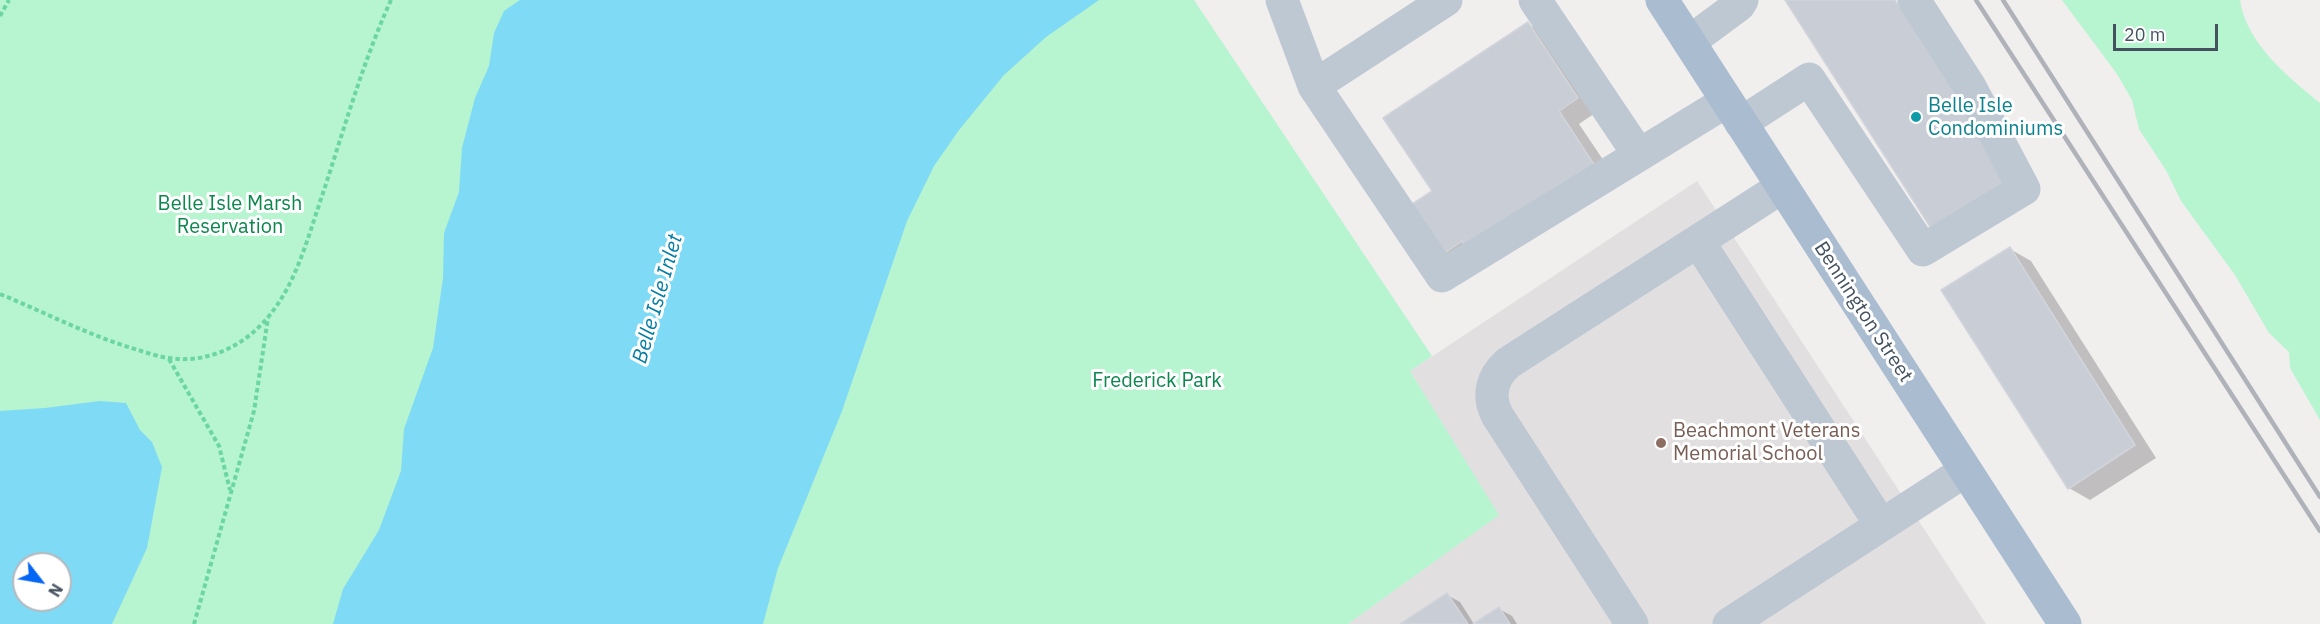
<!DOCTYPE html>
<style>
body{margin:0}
#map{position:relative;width:2320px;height:624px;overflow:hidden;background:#f1eeee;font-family:"IBM Plex Sans",sans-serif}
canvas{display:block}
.north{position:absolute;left:12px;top:552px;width:60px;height:60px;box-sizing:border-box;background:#fff;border:2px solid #b4b9bf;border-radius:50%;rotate:121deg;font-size:16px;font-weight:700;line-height:24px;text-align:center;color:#44515e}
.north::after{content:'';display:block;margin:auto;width:21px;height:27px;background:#0466f5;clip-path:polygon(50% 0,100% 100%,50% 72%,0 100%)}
.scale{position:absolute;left:2113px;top:24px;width:105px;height:27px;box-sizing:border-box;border:3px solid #44515e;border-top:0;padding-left:8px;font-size:18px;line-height:21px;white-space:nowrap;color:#44515e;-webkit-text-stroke:4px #fff;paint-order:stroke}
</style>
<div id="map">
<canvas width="2320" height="624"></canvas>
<div class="north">N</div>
<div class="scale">20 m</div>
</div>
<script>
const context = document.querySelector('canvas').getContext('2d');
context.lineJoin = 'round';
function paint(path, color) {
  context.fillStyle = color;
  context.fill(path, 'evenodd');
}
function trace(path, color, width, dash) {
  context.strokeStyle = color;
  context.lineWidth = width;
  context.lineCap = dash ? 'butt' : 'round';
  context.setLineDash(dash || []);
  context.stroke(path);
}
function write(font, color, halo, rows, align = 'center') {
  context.font = font + ' "IBM Plex Sans",sans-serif';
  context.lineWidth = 6;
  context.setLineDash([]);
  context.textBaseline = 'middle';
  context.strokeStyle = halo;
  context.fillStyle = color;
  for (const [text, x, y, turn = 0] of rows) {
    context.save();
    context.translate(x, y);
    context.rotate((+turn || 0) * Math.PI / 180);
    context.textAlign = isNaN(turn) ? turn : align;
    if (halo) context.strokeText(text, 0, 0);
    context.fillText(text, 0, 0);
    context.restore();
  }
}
const education = new Path2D(`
 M1697 181 1986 624H1348L1498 515 1410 371Z`);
const green = new Path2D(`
 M0 0H1194L1432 356 1410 371 1499 515 1348 624H0ZM24 564H60V600H24Z
 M2062 0H2240C2246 43 2288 77 2320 103V420L2290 368 2289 352 2269 333 2235 275 2181 201 2167 172 2139 129 2132 100 2117 74Z`);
const water = new Path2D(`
 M520 0H1099L1046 37 1004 75 959 130 934 166 907 221 842 411 778 568 763 624H333L343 589 379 530 401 471 404 429 433 348 443 278 444 233 459 192 462 148 475 98 489 66 494 33 504 11Z
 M100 401 126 403 140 430 152 442 162 467 147 548 112 624H0V411L45 408ZM24 564H60V600H24Z`);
const shadow = new Path2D(`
 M1528 24 1550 36 1598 111 1579 124 1616 179 1480 255 1440 256 1434 191Z
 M2010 249 2031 261 2156 458 2090 500 2069 488Z
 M1447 595 1460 602 1474 624H1403Z
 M1499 609 1512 616 1517 624H1476Z`);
const building = new Path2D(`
 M1785 0H1895L2013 182 1934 233Z
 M1528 22 1578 98 1559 111 1595 166 1468 250 1462 241 1439 257 1406 208 1432 191 1383 118Z
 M2010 247 2135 445 2068 489 1941 290Z
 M1447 593 1468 624H1400Z
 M1499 607 1510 624H1473Z`);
const path = new Path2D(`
 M0 16 9 0
 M0 294C46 313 90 336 138 350 148 353 159 357 169 358 207 364 245 346 269 316 295 284 306 244 319 205 342 137 361 66 391 0
 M169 359 219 446 230 490
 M194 624 254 411 268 318`);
const minor = new Path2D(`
 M1282 0 1314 86
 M1446 0 1314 86 1442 276 1727 101
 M1535 0 1639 155
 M1689 42 1739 5 1742 0
 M1741 123 1809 79 1923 250 2024 189 1970 87 1914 0
 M1698 241 1881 525
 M1632 624 1497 415C1487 395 1492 377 1508 363L1782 187
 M1729 624 1965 471`);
const major = new Path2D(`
 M1662 0 2065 624`);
const rail = new Path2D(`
 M1976 0 2320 531
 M2003 0 2320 497`);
const markers = [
 [1916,117,6,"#0f9aa8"],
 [1661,443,6,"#8d6e63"]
];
const cultureNames = [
 ["Belle Isle",1928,106],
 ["Condominiums",1928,129]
];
const parkNames = [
 ["Belle Isle Marsh",230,204],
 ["Reservation",230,227],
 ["Frederick Park",1157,381]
];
const streetNames = [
 ["Bennington Street",1863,312,57]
];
const educationNames = [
 ["Beachmont Veterans",1673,431],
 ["Memorial School",1673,454]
];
const waterNames = [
 ["Belle Isle Inlet",658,299,-74]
];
paint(education, '#e2dfe0');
paint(green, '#b7f4d0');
paint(water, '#7fdaf6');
paint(shadow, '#0003');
paint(building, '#c9cdd5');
trace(building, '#d1d4db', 1.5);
trace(path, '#6bd6a4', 4, [4.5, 3]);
trace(minor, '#bdc8d2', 33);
trace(major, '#aabcd0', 33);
trace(rail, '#afb3b9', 4.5);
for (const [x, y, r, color] of markers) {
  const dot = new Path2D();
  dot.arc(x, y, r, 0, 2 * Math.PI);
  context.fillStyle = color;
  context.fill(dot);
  trace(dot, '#fff', 2);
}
write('20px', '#0d838f', '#fff', cultureNames, 'left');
write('20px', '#0c884e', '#fff', parkNames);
write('20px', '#44515e', '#fff', streetNames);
write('20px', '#785e54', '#fff', educationNames, 'left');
write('italic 21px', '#027da5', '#fff', waterNames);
</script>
